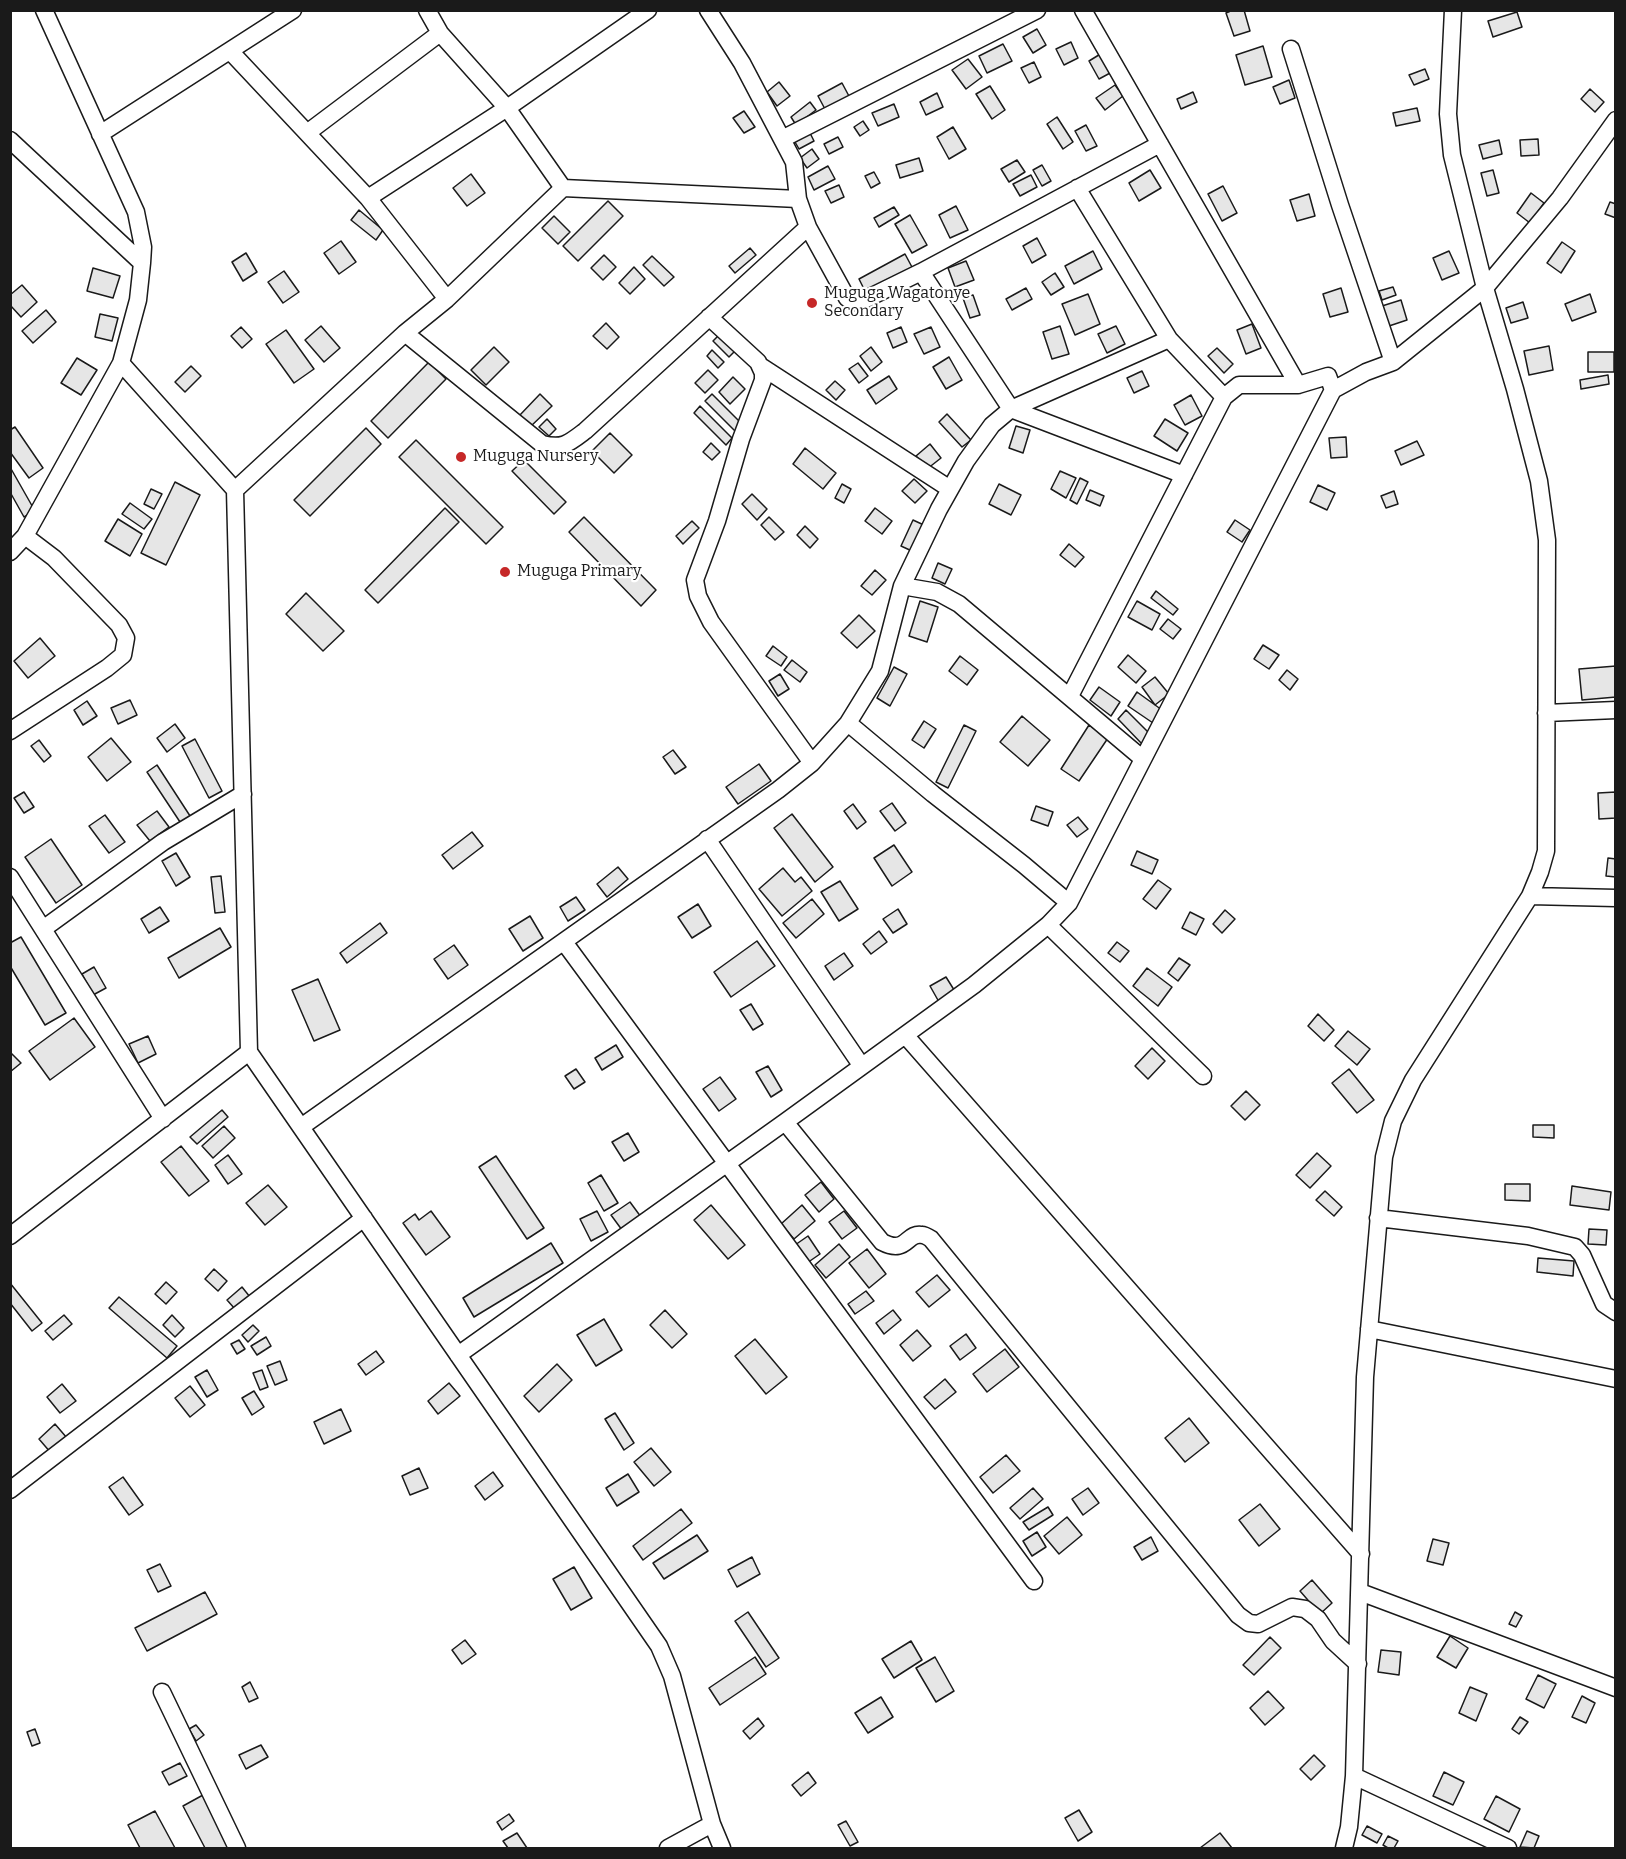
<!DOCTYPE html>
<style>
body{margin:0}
#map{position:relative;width:1626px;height:1859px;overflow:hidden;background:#fff;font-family:Bitter,serif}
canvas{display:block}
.frame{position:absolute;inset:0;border:12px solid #1a1a1a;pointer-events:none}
</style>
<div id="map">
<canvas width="1626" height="1859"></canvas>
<div class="frame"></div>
</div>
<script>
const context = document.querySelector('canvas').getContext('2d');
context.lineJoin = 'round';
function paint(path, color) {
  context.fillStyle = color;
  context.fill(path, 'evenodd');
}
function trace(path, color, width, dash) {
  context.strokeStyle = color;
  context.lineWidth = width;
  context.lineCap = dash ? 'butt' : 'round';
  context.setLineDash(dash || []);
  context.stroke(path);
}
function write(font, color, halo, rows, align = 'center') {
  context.font = font + ' Bitter,serif';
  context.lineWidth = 4.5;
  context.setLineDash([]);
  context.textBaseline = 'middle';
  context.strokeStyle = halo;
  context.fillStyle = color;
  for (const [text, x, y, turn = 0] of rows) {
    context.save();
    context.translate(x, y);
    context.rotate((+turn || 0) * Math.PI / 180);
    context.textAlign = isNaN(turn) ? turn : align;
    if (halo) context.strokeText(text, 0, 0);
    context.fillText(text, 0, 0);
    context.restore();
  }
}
const building = new Path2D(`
 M1233 10H1244L1250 31 1234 36 1226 13Z
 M1517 12 1522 27 1493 37 1488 21Z
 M1037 29 1046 45 1033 53 1023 37Z
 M1071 42 1078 58 1064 65 1056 49Z
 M1003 44 1012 61 987 73 979 56Z
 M1263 46 1272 77 1245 85 1236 55Z
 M1102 53 1112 72 1099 79 1089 61Z
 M968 59 982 77 966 89 952 70Z
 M1034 62 1041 77 1029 83 1021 68Z
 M1425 69 1429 79 1414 85 1409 75Z
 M1289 80 1295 98 1280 104 1273 87Z
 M779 82 790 96 777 106 767 92Z
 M842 83 850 98 826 111 818 96Z
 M1115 85 1123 96 1105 110 1096 98Z
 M990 86 1005 110 992 119 976 94Z
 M1590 89 1604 102 1595 112 1581 99Z
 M1193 92 1197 102 1181 109 1177 99Z
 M937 93 943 107 926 115 920 102Z
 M810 102 816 110 796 125 791 117Z
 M894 104 899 117 878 126 872 113Z
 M1417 108 1420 121 1396 126 1393 113Z
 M744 111 755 127 744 133 733 118Z
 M1057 117 1073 142 1063 149 1047 124Z
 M863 121 869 130 860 136 854 127Z
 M1086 125 1097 146 1086 151 1075 131Z
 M953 127 966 149 949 159 937 137Z
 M810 133 814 141 799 149 795 142Z
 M838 137 843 147 829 154 824 144Z
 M1538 139 1539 155 1521 156 1520 140Z
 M1499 140 1502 154 1483 159 1479 145Z
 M812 149 819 159 807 168 800 158Z
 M919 158 923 171 900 178 896 165Z
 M1017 160 1025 172 1009 182 1001 169Z
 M1042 165 1051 181 1042 186 1033 170Z
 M828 166 835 179 814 190 808 177Z
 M1150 170 1161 188 1139 201 1129 183Z
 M1493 170 1499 193 1487 196 1481 173Z
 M874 172 880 183 871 188 865 176Z
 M471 174 485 193 467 206 453 188Z
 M1031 175 1037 187 1020 196 1013 184Z
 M839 185 844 197 831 203 825 191Z
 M1223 186 1237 213 1222 221 1208 194Z
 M1531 193 1544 203 1530 223 1517 213Z
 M1309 194 1315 216 1297 221 1290 200Z
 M608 201 623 216 578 261 563 246Z
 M1610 202 1616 204V218L1605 214Z
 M956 206 968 230 950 238 939 215Z
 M894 207 899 215 879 227 874 218Z
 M359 210 383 230 376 240 351 220Z
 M910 215 927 245 912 253 895 224Z
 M554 216 570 232 558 244 542 228Z
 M1037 238 1046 255 1032 263 1023 246Z
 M341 241 356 262 339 274 324 253Z
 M1562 242 1575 251 1561 273 1547 263Z
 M750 248 756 255 735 273 729 266Z
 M1093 251 1102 269 1074 284 1065 266Z
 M1449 251 1459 273 1442 280 1433 258Z
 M246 253 257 272 243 281 232 262Z
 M905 254 913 269 866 293 859 279Z
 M604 255 616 267 603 280 591 268Z
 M652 256 674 277 664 286 643 265Z
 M966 261 974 280 955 287 948 268Z
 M634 267 645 279 630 294 619 283Z
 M93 268 120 276 113 298 87 291Z
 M284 271 299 292 283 303 268 282Z
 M1055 273 1064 287 1051 295 1042 282Z
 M22 285 37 302 21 317 10 305V295Z
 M1393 287 1396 295 1382 300 1379 291Z
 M1026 288 1032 299 1012 310 1006 299Z
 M1341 288 1348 312 1330 317 1323 294Z
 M1088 294 1100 324 1075 335 1062 304Z
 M1590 294 1596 312 1572 321 1565 304Z
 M973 295 980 315 970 318 963 298Z
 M1401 300 1407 320 1389 326 1382 306Z
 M1523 302 1528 318 1511 323 1506 308Z
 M46 310 56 322 33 343 22 331Z
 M100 314 118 318 112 341 95 337Z
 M606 323 619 337 607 349 593 336Z
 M1252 324 1261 348 1246 354 1237 330Z
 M321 326 340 348 324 362 305 340Z
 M1060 326 1069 354 1052 359 1043 332Z
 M1116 326 1125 344 1107 353 1098 334Z
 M241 327 252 339 242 348 231 336Z
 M901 327 907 342 893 348 887 333Z
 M931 327 940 347 924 354 914 334Z
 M286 330 314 369 294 383 266 344Z
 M721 333 737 349 729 357 713 341Z
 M1549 346 1553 370 1529 375 1524 351Z
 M494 347 509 362 486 385 471 370Z
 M871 347 882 362 871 371 860 356Z
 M1217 348 1233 364 1224 373 1208 356Z
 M712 350 724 362 718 368 707 356Z
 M1588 352H1614V372H1588Z
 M949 357 962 380 946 389 933 367Z
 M77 358 97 370 81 395 61 383Z
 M429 362 446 379 388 438 371 421Z
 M858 363 868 376 859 383 849 369Z
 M191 366 201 376 185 392 175 382Z
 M708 370 718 380 705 393 695 383Z
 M1142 371 1149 386 1134 393 1127 378Z
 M1608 375 1609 384 1581 389 1580 380Z
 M889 376 897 389 876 404 867 390Z
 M733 377 745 389 730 404 719 392Z
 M835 381 845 390 836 400 826 390Z
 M540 394 552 406 530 427 519 416Z
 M712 394 742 424 735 431 705 401Z
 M1191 395 1202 416 1185 425 1174 405Z
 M700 406 732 438 726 445 694 413Z
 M947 414 971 440 962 447 939 422Z
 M547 419 556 429 549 436 539 427Z
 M1165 419 1188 433 1177 451 1154 436Z
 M1016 426 1030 430 1023 453 1009 448Z
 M15 427 43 468 29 478 10 452V430Z
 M366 428 381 444 310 516 294 500Z
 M610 433 632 455 614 473 592 451Z
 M1346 437 1347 457 1331 458 1329 438Z
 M416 440 503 527 486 544 399 457Z
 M1417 441 1424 455 1401 465 1395 451Z
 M711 443 720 452 712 460 703 452Z
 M930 444 941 458 927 469 916 456Z
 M805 448 836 473 823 489 793 464Z
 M524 460 566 502 554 514 512 471Z
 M10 467 35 511 24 517 10 492Z
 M1060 471 1076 478 1066 498 1051 489Z
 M1080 478 1088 482 1077 504 1070 500Z
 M914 479 927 491 915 503 902 491Z
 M175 482 200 495 166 565 141 553Z
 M842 484 851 489 844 503 835 498Z
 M999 484 1021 495 1011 515 989 504Z
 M1318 485 1335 493 1327 510 1310 502Z
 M151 489 162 494 154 509 144 504Z
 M1090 490 1104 496 1100 506 1086 500Z
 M1394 491 1398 504 1386 508 1381 496Z
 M752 494 767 509 757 520 742 504Z
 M130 503 152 519 144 529 122 514Z
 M445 508 459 522 378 603 365 590Z
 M875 508 892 521 882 534 865 521Z
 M584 517 656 590 641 606 569 532Z
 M769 517 784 532 775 540 761 525Z
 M118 519 142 534 130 556 105 541Z
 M913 520 926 526 914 552 901 546Z
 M1235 520 1250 530 1242 542 1227 532Z
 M692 521 699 528 683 544 676 536Z
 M805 526 818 539 810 548 797 535Z
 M1069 544 1084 557 1075 567 1060 555Z
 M938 563 952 569 945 584 932 578Z
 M875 570 886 580 872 595 861 586Z
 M1156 591 1178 609 1173 615 1151 598Z
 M306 593 344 631 323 651 286 614Z
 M920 601 938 607 927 642 909 636Z
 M1137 601 1160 614 1152 630 1128 617Z
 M859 615 875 631 857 648 841 633Z
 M1168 619 1181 629 1173 639 1160 629Z
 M40 638 55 656 28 678 14 661Z
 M1263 645 1279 655 1269 669 1254 659Z
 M773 646 787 657 781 666 766 656Z
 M1128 655 1146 671 1136 683 1118 667Z
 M960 656 978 670 967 685 949 671Z
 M792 660 807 672 800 682 784 670Z
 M1616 666V697L1582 700 1579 669Z
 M894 667 907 674 890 706 877 698Z
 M1287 670 1298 679 1290 690 1279 680Z
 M780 674 789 689 778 696 769 681Z
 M1155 677 1169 694 1155 705 1142 687Z
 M1099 687 1120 702 1111 716 1090 700Z
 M1137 692 1162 710 1153 723 1128 706Z
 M130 700 137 715 118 724 111 708Z
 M87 701 97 716 83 725 74 710Z
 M1126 710 1152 736 1143 745 1118 719Z
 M1022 716 1050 740 1028 766 1000 742Z
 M924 721 936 729 924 748 912 740Z
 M175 724 185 738 167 752 157 738Z
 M964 725 976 731 948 788 936 782Z
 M1089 725 1108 738 1079 781 1061 769Z
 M111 738 131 762 107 781 88 757Z
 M195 739 222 791 209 798 182 746Z
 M39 740 51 756 44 762 31 746Z
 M673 750 686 767 675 774 663 757Z
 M759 764 771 781 738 804 726 787Z
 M157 765 192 819 182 825 147 772Z
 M24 792 34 807 24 813 14 798Z
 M1616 792V818L1599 819 1598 793Z
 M892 803 906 823 895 831 880 811Z
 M853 804 866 822 857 829 844 811Z
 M1036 806 1053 812 1048 826 1031 820Z
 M157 811 169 827 150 841 137 825Z
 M792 814 833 867 815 882 774 828Z
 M105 815 125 842 109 853 89 826Z
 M1078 817 1088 829 1077 837 1067 825Z
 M472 832 483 846 453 869 442 855Z
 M51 839 82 885 56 903 25 857Z
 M894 845 912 872 892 886 874 858Z
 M1137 851 1158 860 1152 874 1131 865Z
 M176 853 190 877 176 886 162 861Z
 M1608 858 1616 859V877L1606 876Z
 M618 867 628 879 607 897 597 884Z
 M783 868 795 882 801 877 812 891 782 916 759 889Z
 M221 876 225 912 215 913 211 877Z
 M1158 880 1171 889 1156 909 1143 899Z
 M840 881 858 909 839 921 821 892Z
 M576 897 585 910 568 921 560 907Z
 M812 899 824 914 796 938 783 923Z
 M698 904 711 926 692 938 678 917Z
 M160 907 169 921 149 933 141 919Z
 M898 909 907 924 893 933 883 919Z
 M1225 910 1235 919 1222 933 1213 924Z
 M1190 912 1204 919 1196 935 1182 928Z
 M530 916 543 938 523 951 509 929Z
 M380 923 387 933 347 963 340 953Z
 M220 928 231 947 179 978 168 958Z
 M879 931 887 942 871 954 863 944Z
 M21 937 66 1013 45 1025 10 966V943Z
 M757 941 775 966 731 997 714 972Z
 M1117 942 1129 951 1120 962 1108 953Z
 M454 945 468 965 448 979 434 959Z
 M844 953 853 966 834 980 825 966Z
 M1179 958 1190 965 1178 981 1168 973Z
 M94 967 106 988 93 995 82 974Z
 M1147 968 1172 987 1158 1006 1133 986Z
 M946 977 956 993 939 1002 930 986Z
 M318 979 340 1030 314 1041 292 990Z
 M751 1004 763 1024 753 1030 740 1010Z
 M1318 1014 1334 1030 1324 1041 1308 1026Z
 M74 1018 95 1047 50 1080 29 1051Z
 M1348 1031 1370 1049 1357 1065 1335 1046Z
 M148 1036 156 1054 138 1063 129 1044Z
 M616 1045 623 1057 602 1070 595 1058Z
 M1152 1048 1165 1061 1148 1079 1135 1066Z
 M10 1052 21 1063 10 1072Z
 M768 1066 782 1090 771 1097 756 1072Z
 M576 1069 585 1082 574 1089 565 1076Z
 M1349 1069 1374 1100 1357 1113 1332 1083Z
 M720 1077 736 1099 719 1111 703 1089Z
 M1246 1091 1260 1105 1245 1120 1231 1106Z
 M222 1110 228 1117 197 1144 190 1137Z
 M1533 1125H1554V1138L1533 1137Z
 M224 1126 235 1138 213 1158 202 1146Z
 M628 1133 639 1152 624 1161 612 1142Z
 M181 1146 209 1181 189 1196 161 1162Z
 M1317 1153 1331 1166 1310 1188 1296 1175Z
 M228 1155 242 1174 228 1184 215 1165Z
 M496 1156 544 1228 527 1239 479 1167Z
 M601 1175 618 1203 604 1211 588 1183Z
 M821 1182 834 1199 819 1212 805 1195Z
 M1505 1184H1530V1201L1505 1200Z
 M268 1185 287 1207 265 1225 246 1203Z
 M1572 1186 1611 1192 1609 1210 1570 1205Z
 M1325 1191 1342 1207 1334 1216 1316 1200Z
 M630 1202 641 1217 622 1230 611 1215Z
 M711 1205 745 1245 728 1259 694 1220Z
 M802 1205 815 1221 794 1239 781 1224Z
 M431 1211 450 1237 426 1255 403 1223 415 1214 419 1220Z
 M597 1211 608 1232 591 1241 580 1219Z
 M844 1211 857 1228 842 1239 829 1222Z
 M1589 1229 1607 1230 1606 1245 1588 1244Z
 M808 1236 820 1254 807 1263 795 1245Z
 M551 1243 563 1263 474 1317 463 1298Z
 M839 1244 850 1257 826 1278 815 1265Z
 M867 1249 886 1274 869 1288 849 1263Z
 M1538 1258 1574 1261 1573 1276 1537 1272Z
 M214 1269 227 1281 218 1291 205 1279Z
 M937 1275 950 1290 929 1307 916 1292Z
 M166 1282 177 1292 166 1304 155 1294Z
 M10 1283 42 1323 32 1331 10 1303Z
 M242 1287 250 1297 235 1309 227 1300Z
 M866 1291 874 1301 855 1314 848 1304Z
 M119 1297 177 1346 167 1358 109 1308Z
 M665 1310 687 1334 672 1348 650 1325Z
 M893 1310 901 1320 884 1334 876 1323Z
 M64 1315 72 1324 53 1340 45 1331Z
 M172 1315 184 1328 175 1337 163 1325Z
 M604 1319 622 1350 596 1366 577 1335Z
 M253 1325 259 1331 248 1342 242 1335Z
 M917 1330 931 1346 913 1361 900 1345Z
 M966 1334 976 1348 960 1360 950 1346Z
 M266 1337 271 1346 257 1355 251 1346Z
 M755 1339 787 1377 766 1394 735 1356Z
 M239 1340 245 1349 237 1354 231 1344Z
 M1005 1349 1019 1367 987 1392 973 1374Z
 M376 1351 384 1362 366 1375 358 1364Z
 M280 1361 287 1380 275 1385 267 1366Z
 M557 1364 572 1380 539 1412 524 1396Z
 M207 1370 218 1390 207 1397 195 1377Z
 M262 1370 268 1387 260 1390 253 1373Z
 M945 1379 956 1392 935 1409 924 1397Z
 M449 1383 460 1396 438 1414 428 1401Z
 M62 1384 76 1401 60 1413 47 1397Z
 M190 1386 205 1405 190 1417 175 1398Z
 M254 1391 264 1407 252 1415 242 1398Z
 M341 1409 351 1431 324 1444 314 1422Z
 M615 1413 634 1443 624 1450 605 1419Z
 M1189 1418 1209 1443 1185 1462 1165 1438Z
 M55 1424 67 1438 51 1453 39 1439Z
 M651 1448 671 1472 654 1486 634 1462Z
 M1006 1455 1020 1471 993 1493 980 1477Z
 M419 1468 428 1488 410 1495 402 1476Z
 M493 1472 503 1486 485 1500 475 1486Z
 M628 1474 639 1492 617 1506 606 1488Z
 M123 1477 143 1505 129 1515 109 1487Z
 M1033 1488 1043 1499 1020 1519 1010 1508Z
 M1088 1488 1099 1503 1083 1515 1072 1499Z
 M1260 1504 1280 1529 1259 1546 1239 1520Z
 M1048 1507 1053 1515 1029 1530 1023 1522Z
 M681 1509 692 1523 643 1560 633 1546Z
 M1067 1517 1082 1535 1059 1554 1044 1536Z
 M1037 1532 1046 1547 1032 1556 1023 1541Z
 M697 1535 708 1551 664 1579 653 1563Z
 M1151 1537 1158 1551 1142 1560 1134 1547Z
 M1433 1539 1449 1543 1443 1565 1427 1561Z
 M752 1557 760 1574 737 1587 728 1570Z
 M160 1564 171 1586 158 1592 147 1570Z
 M574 1567 592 1598 571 1610 553 1579Z
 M1312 1580 1332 1603 1320 1614 1300 1591Z
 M205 1592 217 1614 147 1651 135 1628Z
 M748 1612 779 1658 766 1667 735 1621Z
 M1515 1612 1522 1616 1516 1627 1509 1624Z
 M1450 1636 1468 1648 1456 1668 1437 1657Z
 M1270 1637 1281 1648 1254 1675 1243 1665Z
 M465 1640 476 1654 462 1664 452 1650Z
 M911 1641 922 1660 894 1678 882 1659Z
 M1381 1650 1401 1652 1399 1675 1378 1672Z
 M755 1657 766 1674 720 1705 709 1688Z
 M935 1657 954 1691 936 1702 916 1668Z
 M1538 1675 1556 1684 1544 1708 1526 1699Z
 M250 1682 258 1698 249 1702 242 1687Z
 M1470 1687 1487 1694 1476 1721 1459 1713Z
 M1268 1691 1284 1708 1265 1725 1250 1708Z
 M1582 1696 1595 1703 1586 1723 1572 1717Z
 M881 1697 893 1717 868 1733 855 1713Z
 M1520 1717 1528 1722 1519 1734 1512 1729Z
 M758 1718 764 1726 750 1739 743 1731Z
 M196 1725 204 1735 196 1741 189 1729Z
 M35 1729 40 1743 32 1746 27 1732Z
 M261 1745 268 1757 246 1769 239 1755Z
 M1314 1755 1325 1766 1311 1780 1300 1769Z
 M180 1763 187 1776 169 1785 162 1772Z
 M808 1772 816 1783 801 1796 792 1785Z
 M1444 1772 1464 1782 1453 1805 1433 1796Z
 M203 1795 230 1848H205L183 1806Z
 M1496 1796 1520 1809 1509 1832 1484 1819Z
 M1079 1810 1092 1832 1078 1841 1065 1818Z
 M155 1811 175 1848H140L128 1825Z
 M509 1814 514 1821 502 1830 497 1822Z
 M846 1821 858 1842 850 1846 838 1825Z
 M1367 1826 1382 1834 1377 1843 1362 1835Z
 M1527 1831 1539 1836 1534 1848 1520 1847Z
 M517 1833 527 1848H508L503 1841Z
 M1220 1833 1232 1848H1200Z
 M1388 1836 1398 1841 1394 1848H1388L1383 1845Z`);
const minor = new Path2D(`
 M427 10 440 33 507 108 563 188
 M708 10 742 63 794 162 798 199 808 227 847 298 854 302 864 300 921 272 1160 144
 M1083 10 1298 385
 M1291 49 1340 205 1393 362
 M230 51 368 198 447 299
 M307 133 440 33
 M100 134 293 10
 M782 139 1037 10
 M10 140 142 263
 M1077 188 1169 339 1224 397
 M368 198 507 108 648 10
 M921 272 1011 409 1184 475
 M709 317 758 362 763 373V380L741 439 717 521 695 580 698 596 711 622 812 763
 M405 333 542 444C563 449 568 444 585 431L808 227
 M121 363 235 490 249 1052 659 1646 672 1676 712 1824 722 1848
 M762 367 950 489
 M235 490 405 333 447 299 563 188 798 199
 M10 552 25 536 121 363 138 300 142 263 143 247 136 212 44 10
 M902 586 937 592 959 604 1143 759
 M1070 696 1224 397 1239 385H1298L1328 376 1333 390
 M1546 713 1616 710
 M848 723 933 794 1024 865 1069 903
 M10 731 107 668 123 655 126 638 119 625 54 558 25 536
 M707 839 861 1065
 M10 877 163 1119
 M1530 896 1616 898
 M1048 925 1203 1076
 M43 929 163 842 243 794
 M564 942 1034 1581
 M905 1035 1361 1554
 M785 1122 882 1242C907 1255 906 1232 922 1235 925 1235 928 1237 931 1239L1238 1615 1249 1623 1258 1624 1292 1607 1305 1609 1318 1619 1333 1641 1358 1664
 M301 1127 778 790 812 763 848 723 880 671 902 586 939 509 966 461 992 425 1011 409 1169 339
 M1378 1218 1528 1236 1575 1247 1582 1255 1604 1304 1616 1312
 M10 1236 249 1052
 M1369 1329 1616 1379
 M458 1355 785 1122 974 985 1048 925 1069 903 1333 390 1366 372 1393 362 1485 288 1560 198 1616 120
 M10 1490 364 1218
 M1360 1592 1616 1688
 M162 1692 237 1848
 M1354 1776 1508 1848
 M668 1848 712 1824
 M1344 1848 1349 1827 1354 1776 1365 1377 1384 1157 1393 1121 1413 1080 1530 896 1540 872 1546 851 1547 540 1539 481 1515 389 1485 288 1452 155 1448 114 1453 10`);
const markers = [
 [812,303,6,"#c62828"],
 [461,457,6,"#c62828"],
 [505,572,6,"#c62828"]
];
const poiNames = [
 ["Muguga Wagatonye",824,294],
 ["Secondary",824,312],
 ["Muguga Nursery",473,457],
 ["Muguga Primary",517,572]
];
paint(building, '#e6e6e6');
trace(building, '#1a1a1a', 1.5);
trace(minor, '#1a1a1a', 19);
trace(minor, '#fff', 16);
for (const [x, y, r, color] of markers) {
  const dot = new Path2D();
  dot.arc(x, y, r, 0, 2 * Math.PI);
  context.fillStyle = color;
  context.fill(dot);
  trace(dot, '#fff', 2);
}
write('16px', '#1a1a1a', '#fff', poiNames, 'left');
</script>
